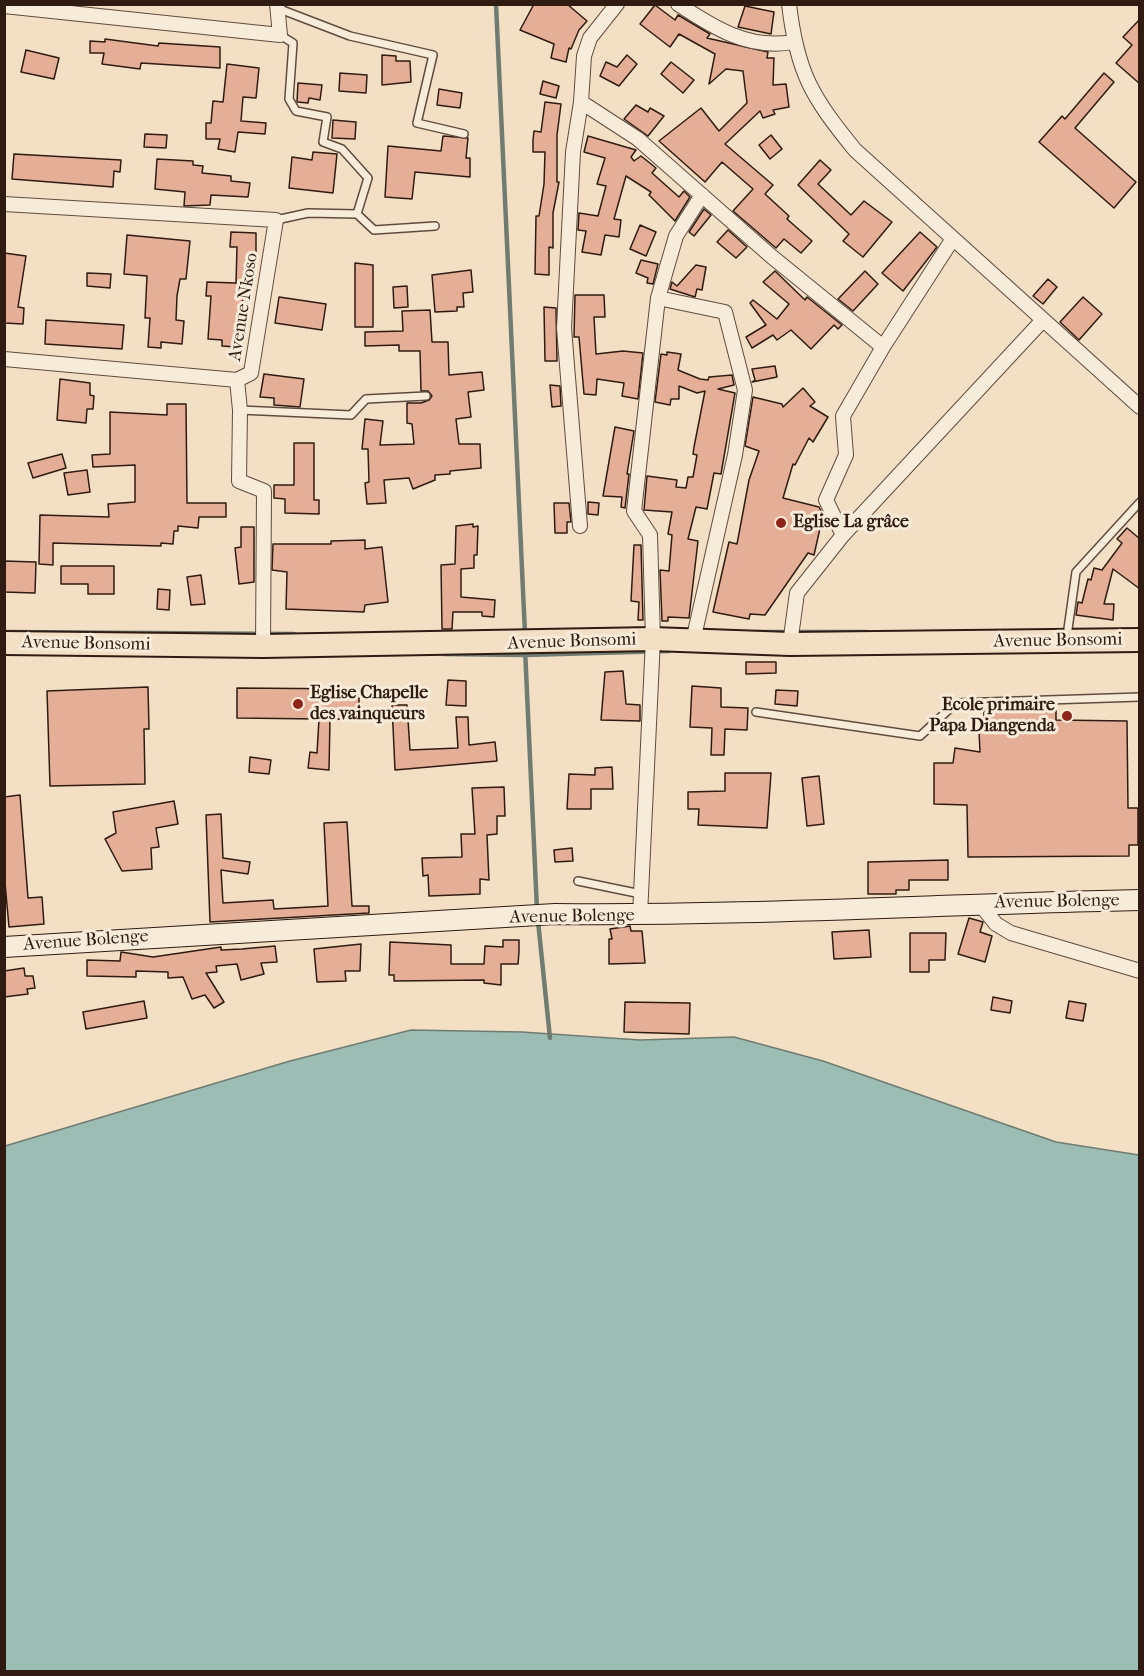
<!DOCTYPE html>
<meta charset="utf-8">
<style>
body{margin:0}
#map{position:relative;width:1144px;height:1676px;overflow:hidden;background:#f3e0c4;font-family:"IM FELL French Canon",serif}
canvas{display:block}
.frame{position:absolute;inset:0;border:6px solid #2f1b11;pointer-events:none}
</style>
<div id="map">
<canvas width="1144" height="1676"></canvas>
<div class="frame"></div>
</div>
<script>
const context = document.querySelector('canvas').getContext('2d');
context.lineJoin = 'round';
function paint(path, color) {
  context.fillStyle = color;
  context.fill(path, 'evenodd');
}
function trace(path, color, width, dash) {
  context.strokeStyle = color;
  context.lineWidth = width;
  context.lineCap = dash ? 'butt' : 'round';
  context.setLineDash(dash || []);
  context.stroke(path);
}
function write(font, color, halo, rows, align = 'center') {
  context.font = font + ' "IM FELL French Canon",serif';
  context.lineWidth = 6;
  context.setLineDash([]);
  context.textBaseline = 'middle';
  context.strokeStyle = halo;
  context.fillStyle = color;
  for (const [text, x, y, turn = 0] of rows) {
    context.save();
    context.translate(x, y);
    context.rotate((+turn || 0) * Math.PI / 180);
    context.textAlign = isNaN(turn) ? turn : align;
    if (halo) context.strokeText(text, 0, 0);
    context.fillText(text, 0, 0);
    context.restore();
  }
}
const water = new Path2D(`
 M411 1030 522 1032 640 1040 734 1037 823 1061 1056 1142 1139 1155V1671H5V1146L290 1061Z`);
const stream = new Path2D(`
 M496 4 525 634
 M4 632 294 634
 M755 632H867
 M525 649 537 910
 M443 654 525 655 669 651
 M538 921 550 1038`);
const building = new Path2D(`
 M534 4H567L587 21 579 30 571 49 569 48 566 62 551 58 554 44 520 30Z
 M655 5 675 20 678 15 710 34 707 38 768 52 767 58H774L773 85 786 84 789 107 773 110 775 114 763 118 760 111 725 144 773 185 765 194 789 216 787 219 812 241 801 253 784 239 776 248 733 211 753 189 722 162 705 182 659 141 701 108 719 131 747 103 743 71 726 69 709 84 715 54 679 34 670 47 640 24Z
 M745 6 774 12 771 34 738 27Z
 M1140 19V84L1116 63 1132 45 1123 37Z
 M105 39 158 46 159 43 220 47V68L141 63 140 69 102 64 104 53H90V41L105 42Z
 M26 50 59 58 54 79 21 72Z
 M382 55 396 56V61H410L411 82 382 85Z
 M627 55 637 64 619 86 600 76 606 62 617 67Z
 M671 62 694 80 683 93 661 74Z
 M227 64 259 68 256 98 243 97 241 121 266 123 265 134 238 132 235 152 218 149 220 139H206V123H211L213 101 223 102Z
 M340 73 367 75 366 93 339 91Z
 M1104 73 1114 82 1075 128 1136 182 1114 208 1039 142 1062 116 1065 119Z
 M543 81 559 86 556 98 540 94Z
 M298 83 322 85 320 100 309 98 308 103 297 102Z
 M439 89 462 93 460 108 437 105Z
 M545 102 561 104 557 135V182H559L553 213V248L549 247V275L535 274 536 216H539L544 184 545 152H533V140L534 131 541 132Z
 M636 105 648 112 650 108 664 116 648 136 624 119Z
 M333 120 356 122 355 139 332 138Z
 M145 134 167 135 166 148 144 147Z
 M771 135 782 149 770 159 759 145Z
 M443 136 468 138 466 158H470V177L415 172 412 199 385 197 388 146 441 151Z
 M588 136 636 150 631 157 634 161 641 156 656 168 652 173 679 197 684 191 690 197 675 221 649 195 651 192 626 176 614 219 621 220 619 237 605 235 601 255 582 252 586 231 578 230 579 213 598 216 606 186 597 184 605 158 584 152Z
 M313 152 337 154 333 193 289 188 292 157 312 160Z
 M14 154 121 160 120 172 114 171 113 187 12 179Z
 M157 159 193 161V165L203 166 202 173 231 176V181L250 183 248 197 211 195 210 205 184 206 185 192 155 189Z
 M820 160 831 170 818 184 851 215 864 201 892 222 863 257 843 241 849 234 798 185Z
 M704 209 711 215 694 236 689 232Z
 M640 225 656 232 646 256 630 249Z
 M728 230 747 247 736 258 717 242Z
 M231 232 256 233V264H249L242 304H239L236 347 222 346V340L208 339 211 296H206L207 282 236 283 237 247H230Z
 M920 232 937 247 903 291 882 273Z
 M127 235 190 241 186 279H180L177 296 176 320 184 321 182 344 161 342V348L148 347 150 318H145L147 276 124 274Z
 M4 253 26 256 18 307 24 308 23 324 4 323Z
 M641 260 658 264 653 284 647 283 648 278 636 273Z
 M355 263 373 265V327H355Z
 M696 265 706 267 702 290 697 289 695 297 670 289 672 282 677 286Z
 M471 270 473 292 463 293 464 307H457V311L435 312 432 275Z
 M775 271 805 300 807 297 842 325 838 329 834 325 811 349 791 330 777 340 773 335 752 348 746 337 766 325 750 303 753 300 777 319 789 304 763 282Z
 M865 271 878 284 853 311 838 299Z
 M87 273 111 274 110 288 87 286Z
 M1048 279 1057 287 1043 304 1033 296Z
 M407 286 408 307 394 308 393 287Z
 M575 295H604L605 317H594L596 354 623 351 643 353 638 399 622 396 624 383 597 379 596 395 584 394 579 337H574Z
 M279 297 326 304 322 330 275 323Z
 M1083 297 1102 314 1079 340 1060 322Z
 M544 307 556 308 557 361H545Z
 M430 310 432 342H448L449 375 482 372 484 390 468 392 471 417 456 419 459 444H480L481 468 450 471V474L435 475V480L413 489 409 478 384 480 386 503 367 504 365 483 369 482 368 449H362L365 419 383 421 380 445 414 444 412 424 407 423V403H421L429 400 432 396 428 391H421L420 351H399V345L365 346V332L403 331 402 311Z
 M46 320 124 325 122 349 45 344Z
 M667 352 681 354 678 370 700 379 708 380 709 377 732 375 734 385 718 389 735 393 721 474 714 473 707 509 696 507 688 539 698 541 689 618 668 617V621H662L660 570 669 571 672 535 668 534 672 512 644 510 647 476 677 480 676 487 686 488 688 477H693L697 455 693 454 694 447 705 391 697 393 679 386V399H671L670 405 655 402 661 354 667 355Z
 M775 366 777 377 752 382 755 380 752 369Z
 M264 374 304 379 300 407 274 405V398L260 397Z
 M60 379 90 383V395L94 396 93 409H87L86 423 57 420Z
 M550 385 560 386 561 406 552 407Z
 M803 388 815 402 810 406 828 417 813 442 809 438 795 465 793 464 783 498 819 507 823 515 814 555 808 553 765 615 750 614 749 619 713 612 729 542 737 544 749 480 759 451 745 446 753 397 782 404 783 407Z
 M167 404H186L187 503H226V517H199L198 528 178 526V531H174L173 544 161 543V546L53 543V565L39 564 40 515 109 517 108 504 135 502V465L93 467 92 455 110 454V412L167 415Z
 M615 427 634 431 627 474H629L625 508 621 507 622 497 603 496Z
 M294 443H314V500H319V514L285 513V499L274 498V485H294Z
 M62 454 66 468 33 478 28 463Z
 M87 470 90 492 68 495 64 473Z
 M588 502 599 503 598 515 588 514Z
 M554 503H569L571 522H567V533H555Z
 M473 524V527L478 526 477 555H474V568L461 569V597L495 600 494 617 482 616V612H453L452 629H442L441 565 455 564 456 526Z
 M241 527H254V582L239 584 235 548 241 547Z
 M1127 528 1140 539V589L1113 569 1104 604H1114L1113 620 1076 615 1078 602 1082 603 1088 579 1091 580 1094 568 1102 570 1122 543 1117 539Z
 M365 540V549L382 547 388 602 365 605 364 612 286 609 287 572 272 570 273 544H331V541Z
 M634 545H641L643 620H638L639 602 631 601Z
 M4 561 36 562 35 593 4 592Z
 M61 566H114V594H88V584H61Z
 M201 575 205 604 191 605 187 577Z
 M158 589 170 590 169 610 157 609Z
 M746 662H776V673L746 674Z
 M623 671 626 704 640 705V721L601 720 605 672Z
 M448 680 466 681V706L446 705Z
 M692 686 721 688V707L748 708 747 730 725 729 724 755H711L712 728 690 727Z
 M148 687 149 729H144L145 784 50 786 47 691Z
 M237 688 359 689V719H330L329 770 308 768 310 752 317 753 319 719 237 718Z
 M776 690 798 691 797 706 775 704Z
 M392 705H407L410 750 458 748 456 717H468L469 745 495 742 497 761 395 770Z
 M1056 707V720L1127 721 1128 808H1138V845H1129V856L968 857 967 805 934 804V763H953L955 748 980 752 979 731H984V708Z
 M250 757 271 760 269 774 249 772Z
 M612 767 613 789H591V809H567L569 774 595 775V768Z
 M725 773H771L767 828 698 825 699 809H688V792L725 791Z
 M819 776 824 824 807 826 802 778Z
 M504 787 505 816H497V834L487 835 489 880 480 879V894L429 896 428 875 423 876 422 858 462 857 461 834H475L472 788Z
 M20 795 28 898 42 897 44 924 9 927 4 872V797Z
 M174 801 178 824 156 828 159 847 151 848 152 869 122 871 105 839 116 833 113 812Z
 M221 814 223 858 250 862 248 874 221 870 223 903 273 900 274 909 328 906 324 823 347 822 352 906H369V913L210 922 206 815Z
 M572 848 573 861 555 862 554 850Z
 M948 860V880H909V890H896V894H868V862Z
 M969 918 983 922 980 932 992 936 985 962 958 954Z
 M630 926 631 931H642L645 963 609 964V939H612L610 929Z
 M869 930 871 957 834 959 832 932Z
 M910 933H946L945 960H929V972H910Z
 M503 940H519V952L518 964H501V985L484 983V980L394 981V975H389L390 942 451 945V964H484L485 946 503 947Z
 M361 944 360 971H345L346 981 317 982 314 949Z
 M275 946 277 962 261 963 264 974 241 980 237 964 216 966 217 972 206 973 224 1002 214 1008 205 995 192 999 183 977 168 978V972L136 971V977L87 976V960L120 961 121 952 153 957 221 947V950L242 949Z
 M24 968 25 976H33L35 988 27 989 28 994 4 997V971Z
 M993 997 1012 1001 1010 1013 991 1010Z
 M144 1001 147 1018 86 1029 83 1012Z
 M1069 1001 1086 1004 1083 1021 1066 1018Z
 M625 1002 690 1003 689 1034 624 1032Z`);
const lane = new Path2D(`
 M277 8 350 36 433 55 417 123 464 134
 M280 35 293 43 289 99 296 111 327 117 323 142 342 149 368 178 357 214
 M276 220 308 213 357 214 374 230 435 226
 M240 410 351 415 366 399 426 396
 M1067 636 1076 572 1140 502
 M756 712 920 736 956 703 1140 697
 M578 881 641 894`);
const street = new Path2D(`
 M617 4 590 38 584 56 581 102 638 139 771 256 883 347
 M678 4C714 28 749 50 793 42
 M789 4C797 73 812 97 855 150L1140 407
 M4 6 280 35 277 4
 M4 204 276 220 251 373 237 380
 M658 298 725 312 745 390 735 455 693 641
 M4 359 237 380
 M237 380 240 410 239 481 264 491 263 646
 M580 526 564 328 573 152 581 102
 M843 535 826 500 846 455 843 416 883 347 952 240
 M790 644 797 593 843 535 1042 321
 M979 903 996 924 1011 933 1140 971
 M640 915 653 639 650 535 634 511 658 298 676 236 702 195`);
const secondary = new Path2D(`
 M4 947 555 914C750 916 945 904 1140 900`);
const primary = new Path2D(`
 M4 643 263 646 653 639 790 644 1140 640`);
const markers = [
 [781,523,6,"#8f2418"],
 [298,704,6,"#8f2418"],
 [1067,716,6,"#8f2418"]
];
const streetNames = [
 ["Avenue Nkoso",244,307,-81],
 ["Avenue Bonsomi",1058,641,-1],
 ["Avenue Bonsomi",572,642,-2],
 ["Avenue Bonsomi",86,644,1],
 ["Avenue Bolenge",1057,902,-1],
 ["Avenue Bolenge",572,917,-1],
 ["Avenue Bolenge",86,941,-4]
];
const poiNames = [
 ["Eglise La grâce",793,523],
 ["Eglise Chapelle",310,694],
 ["des vainqueurs",310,715],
 ["Ecole primaire",1055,706,"right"],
 ["Papa Diangenda",1055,727,"right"]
];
paint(water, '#9bbdb3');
trace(water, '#707c72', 1.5);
trace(stream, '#707c72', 4.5);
paint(building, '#e4ae97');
trace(building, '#2f1b11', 1.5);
trace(lane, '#604c3e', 10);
trace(street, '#604c3e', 16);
trace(secondary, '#2f1b11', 22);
trace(primary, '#2f1b11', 26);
trace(lane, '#f7ebd9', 7);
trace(street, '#f7ebd9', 14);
trace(secondary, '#f7ebd9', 20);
trace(primary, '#f3e0c4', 22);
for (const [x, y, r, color] of markers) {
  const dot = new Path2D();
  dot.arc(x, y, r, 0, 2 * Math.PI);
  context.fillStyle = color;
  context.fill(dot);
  trace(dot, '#f7ebd9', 2);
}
write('18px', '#2f1b11', '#f7ebd9', streetNames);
write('bold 18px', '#2f1b11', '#f7ebd9', poiNames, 'left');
</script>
